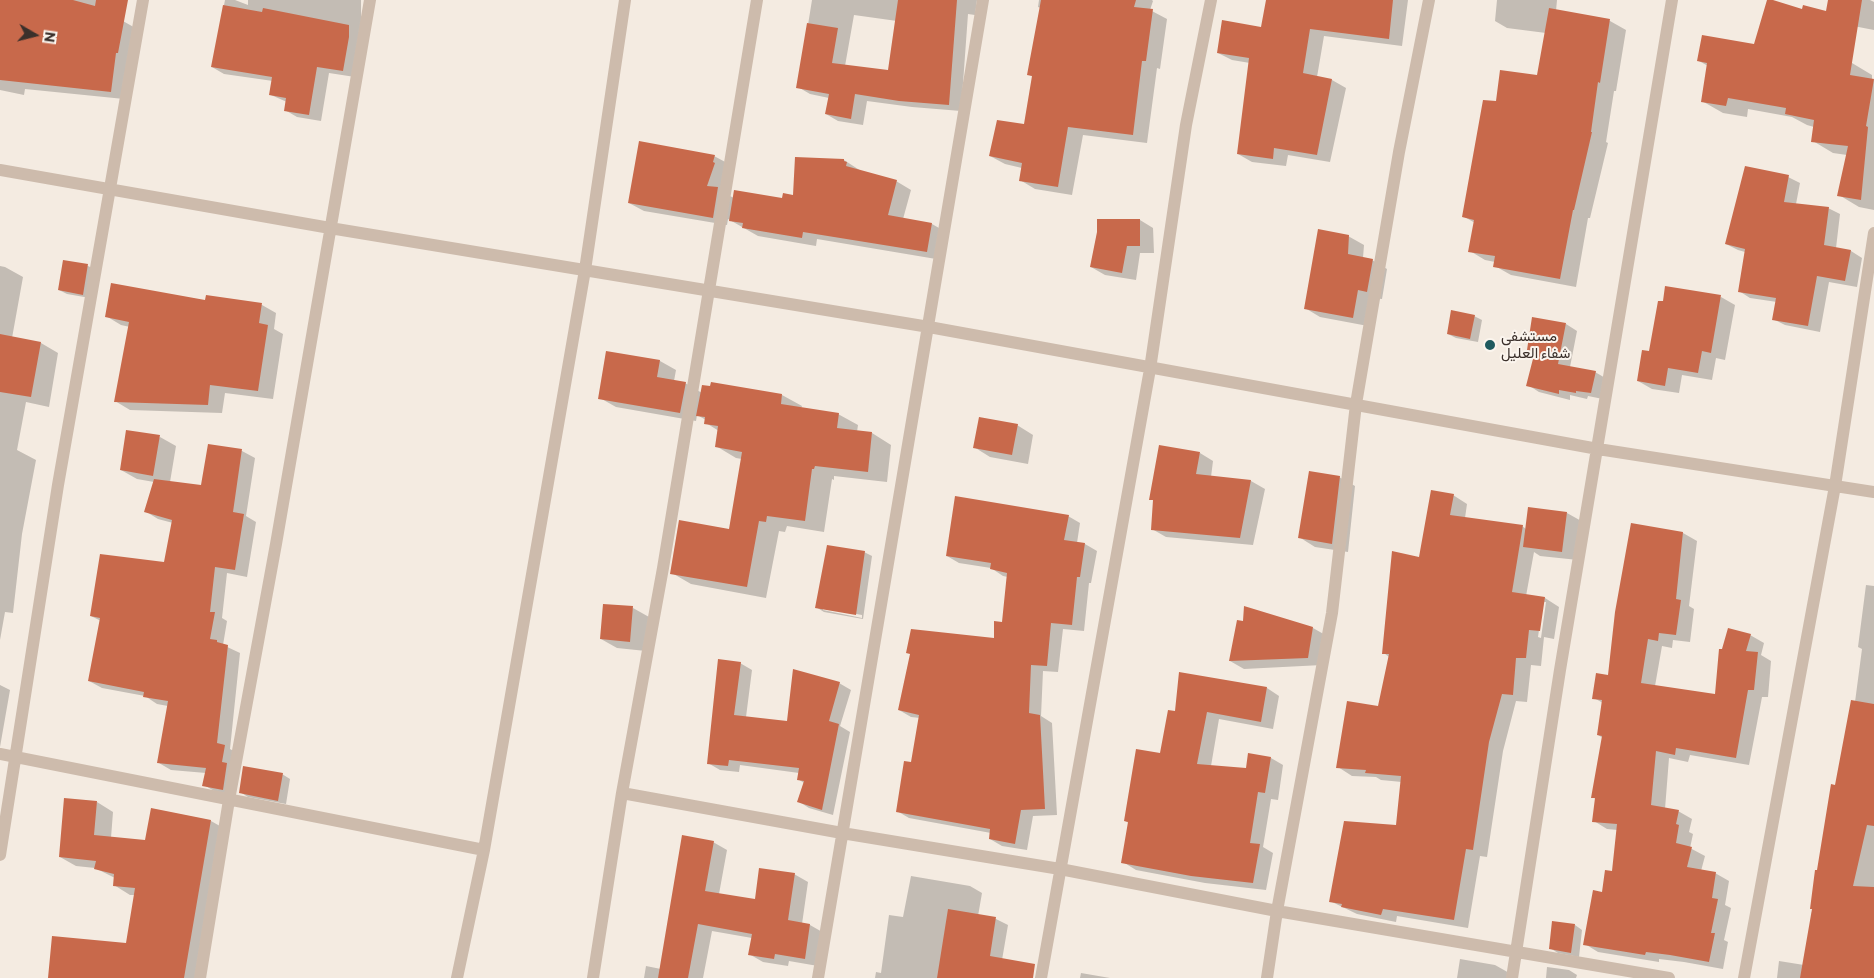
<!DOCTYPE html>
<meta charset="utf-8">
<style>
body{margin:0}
#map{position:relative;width:1874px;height:978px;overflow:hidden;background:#f4ebe1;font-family:Commissioner,sans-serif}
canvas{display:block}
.north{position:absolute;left:10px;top:10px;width:50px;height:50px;-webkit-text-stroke:4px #fbf5ee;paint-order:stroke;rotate:98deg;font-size:14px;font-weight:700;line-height:20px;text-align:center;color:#3b302b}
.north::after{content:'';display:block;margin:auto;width:18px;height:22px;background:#3b302b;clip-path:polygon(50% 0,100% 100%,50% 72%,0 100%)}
</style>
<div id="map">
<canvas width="1874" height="978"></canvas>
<div class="north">N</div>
</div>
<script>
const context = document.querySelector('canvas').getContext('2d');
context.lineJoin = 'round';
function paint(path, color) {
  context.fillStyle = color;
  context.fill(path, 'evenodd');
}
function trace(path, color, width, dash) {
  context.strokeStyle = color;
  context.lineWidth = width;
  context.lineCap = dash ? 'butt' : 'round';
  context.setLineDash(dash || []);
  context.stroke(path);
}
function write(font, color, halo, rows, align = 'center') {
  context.font = font + ' Commissioner,Vazirmatn,sans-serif';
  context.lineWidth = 4;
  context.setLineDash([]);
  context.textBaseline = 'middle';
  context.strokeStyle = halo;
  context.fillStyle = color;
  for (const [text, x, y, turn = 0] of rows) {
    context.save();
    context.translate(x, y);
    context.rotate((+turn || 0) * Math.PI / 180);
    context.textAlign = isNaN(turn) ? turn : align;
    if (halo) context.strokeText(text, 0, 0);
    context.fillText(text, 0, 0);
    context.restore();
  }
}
const shadow = new Path2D(`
 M0 0H107L123 21 137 29 124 99 25 89 24 95 0 90Z
 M225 0H235L248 5V0H361V45L355 77 329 73 321 121 297 117 285 110 287 102 271 95 273 81 224 74 212 67Z
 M812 0H977L975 15 968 14 961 111 912 107 867 101 863 125 838 121 826 114 829 98 810 94 798 87ZM854 15 897 21 890 71 845 66Z
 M1039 0H1152L1153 1 1150 10 1167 19 1160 69 1157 68 1147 143 1083 135 1072 195 1035 189 1020 180 1022 168 1005 164 990 156 1025 126 1033 77 1028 74 1041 8 1038 7Z
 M1271 0H1408L1402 46 1324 36 1317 77 1332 80 1346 88 1330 162 1288 155 1286 166 1252 162 1238 154 1250 63 1232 60 1218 53 1262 28Z
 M1497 0H1557L1556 11 1610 21 1626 30 1616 91H1614L1606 142 1608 143 1590 218H1588L1576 287 1511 275 1495 266V262L1485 260 1470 251 1475 223 1463 216 1497 102 1538 76 1546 33 1507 28 1495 21Z
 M1829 0H1870L1874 2V30L1843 24Z
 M1699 61 1852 63 1872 75V80H1874V210L1859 207 1839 195 1847 155 1833 153 1813 141 1814 127 1807 125 1792 117 1748 109 1747 117 1723 113 1702 101 1708 66Z
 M714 156 729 164 722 192 734 198 783 200 795 196 844 160 861 171 896 181 911 190 903 219 932 224 946 232 942 260 817 239 816 246 758 236 728 219 727 225 644 211 629 203Z
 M1788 177 1800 183 1796 204 1828 208 1840 214 1836 248 1851 251 1862 258 1857 287 1829 282 1820 332 1785 325 1773 319 1777 302 1750 298 1739 291 1745 252 1738 250 1726 244Z
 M1140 220 1153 228 1154 253H1140L1136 280 1105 275 1091 267Z
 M1348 236 1364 245 1363 258 1372 260 1387 269 1382 299 1373 298 1368 326 1320 317 1305 308Z
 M64 261 88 266 96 270 90 298 67 294 59 290Z
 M0 266 5 267 23 277 12 338 41 343 58 353 49 407 26 402 17 450 36 460 22 534 13 613 5 612 0 640Z
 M1721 297 1735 305 1725 360 1716 358 1712 380 1682 375 1679 393 1652 389 1638 381 1650 352Z
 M206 301 262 305 276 313 274 329 283 334 273 399 225 393 222 413 130 410 115 401 130 327 121 325 106 316Z
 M1474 316 1482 320 1478 342 1456 338 1448 334Z
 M1566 324 1577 331 1570 367 1595 372 1607 379 1603 399 1588 396 1587 399 1570 395V400L1539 392 1528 385 1536 354 1528 349Z
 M607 352 660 361 676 370 674 381 685 383 702 393 712 388V383L782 395 802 406 801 409 838 414 858 425 857 432 872 433 891 445 887 482 834 476V480L832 479 824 532 787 526 785 532 779 531 766 598 691 584 672 573 730 530 742 459 736 458 716 446 719 431 706 423V420L697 415 696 421 616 407 600 398Z
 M1017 425 1033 435 1028 464 990 457 974 447Z
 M160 437 176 446 170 482 202 486 209 445 242 451 255 458 246 516 256 522 247 577 227 573 222 618 227 621 223 645 240 653 230 749 237 753 235 796 216 792 204 785 206 773 171 770 159 763 168 706 157 704 145 696 102 688 89 681 101 621 91 616 165 564 173 523 158 519 145 511 154 482 137 479 121 470Z
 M1200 453 1213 461 1211 477 1251 481 1265 489 1253 545 1166 537 1152 529 1154 501 1151 499Z
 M1339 477 1355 486 1348 552 1315 547 1299 537Z
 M1453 495 1467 504 1465 518 1522 526 1526 529 1567 513 1583 522 1578 560 1540 556 1534 552 1526 596 1545 598 1559 607 1554 639 1544 637 1541 666 1531 665 1527 702 1516 701 1503 751 1487 857 1480 856 1468 928 1397 916 1396 922 1357 914 1330 901 1397 826 1402 782 1381 780 1376 777 1352 776 1338 767 1379 708 1389 657 1384 653 1420 559ZM1543 602H1546L1541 638 1538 637Z
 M1068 516 1080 523 1077 543 1085 544 1097 551 1091 583H1089L1084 631 1063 629 1058 672 1043 671 1041 716 1052 723 1057 815 1033 816 1027 850 1002 846 990 839 991 833 909 818 897 811 912 763 920 718 911 717 899 710 995 639 1003 623 1008 577 1003 576 991 568 959 563 947 556Z
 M1632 524 1683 533 1697 541 1689 606 1694 609 1690 642 1673 640 1672 648 1662 646 1655 686 1716 695 1723 650 1750 635 1764 643 1761 655 1771 661 1768 697H1762L1749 765 1690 755 1688 762 1669 758 1665 809 1678 811 1692 819 1689 832 1693 834 1690 848 1705 856 1701 871 1715 873 1729 881 1725 905 1731 908 1724 940 1728 942 1723 969 1684 962 1659 959V962L1598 952 1585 944 1604 894 1614 872 1618 830 1607 829 1594 821 1596 799 1592 797 1603 738 1598 735 1603 703 1594 698 1609 677Z
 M864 552 872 556 863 619 824 612 816 607ZM823 608 862 615V618L823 610Z
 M1866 585 1874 586V978H1777L1779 961 1804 965 1818 871 1855 702 1862 649 1858 647Z
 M633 608 649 617 646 651 617 648 601 639Z
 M1313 628 1327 636 1322 665 1244 669 1230 661Z
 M740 663 752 670 746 717 788 722 839 683 851 690 840 726 850 732 833 815 809 808 798 801 804 783 798 779 799 773 740 765 739 772 720 770 708 763Z
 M0 685 10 690 0 747Z
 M1267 688 1279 696 1273 729 1219 719 1211 766 1247 770 1271 758 1283 765 1278 800 1271 799 1263 847 1273 853 1266 890 1205 883 1136 870 1123 862 1129 823 1125 821 1161 754 1176 713Z
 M282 774 290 779 286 804 248 797 240 792Z
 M97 802 113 812 111 838 146 842 211 821 227 830 202 978H49L127 944 135 895H130L114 885 115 878 95 868 76 866 60 857Z
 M713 842 727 850 719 894 756 900 794 874 808 882 802 924 810 925 824 933 818 966 789 961 788 966 763 962 749 954 752 938 712 931 703 978H644L646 966 661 969Z
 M911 876 970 886 982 893 978 916 996 919 1008 925 1002 960 1013 978H875L876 972 881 973 889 915 903 917Z
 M1575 925 1582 930 1579 957 1558 953 1550 948Z
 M1460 959 1495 965 1511 974 1510 978H1457Z
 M1547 967 1569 970 1577 975 1576 978H1546Z
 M1081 973 1110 978H1080Z`);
const building = new Path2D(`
 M0 0H73L95 6 96 0H128L118 53H116L111 92 0 80Z
 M898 0H957L949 105 899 101 855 94 851 119 825 114 829 94 796 88 807 23 838 28 832 63 888 70Z
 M1041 0H1136L1134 7 1153 9 1146 61H1142L1133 135 1068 127 1058 187 1019 181 1022 163 989 156 997 120 1024 124 1032 76 1027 75Z
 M1266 0H1393L1389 39 1310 29 1303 73 1332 79 1317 155 1274 148 1273 159 1237 154 1249 58 1217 53 1222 20 1261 27Z
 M1767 0H1773L1802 9 1803 5 1826 11 1828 0H1862L1850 75 1874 79 1866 126 1868 127 1861 200 1837 196 1848 146 1811 142 1814 120 1785 114 1786 108 1728 98 1726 106 1701 102 1707 63 1697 61 1702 35 1754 44Z
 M223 5 262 12 263 8 349 25V37L343 71 317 67 309 115 284 111 286 98 269 95 272 77 211 67Z
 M1549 8 1610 19 1600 83 1598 82 1591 132H1592L1574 210H1573L1560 279 1493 267 1495 256 1468 252 1474 220 1462 217 1483 100 1496 101 1500 70 1537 75Z
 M639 141 715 155 713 162 715 163 707 186 718 187 713 218 628 203Z
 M795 157 844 159V161L847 162 846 166 897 180 888 215 932 223 927 252 803 232 802 238 742 228 743 223 729 221 734 190 782 198 783 193 793 195Z
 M1745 166 1789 175 1784 202 1829 207 1824 245 1851 250 1845 281 1817 276 1808 326 1772 320 1776 298 1738 292 1745 249 1725 244Z
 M1097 219H1140V246H1127L1122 273 1090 267 1097 232Z
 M1318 229 1349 235 1348 254 1373 259 1367 292 1358 290 1353 318 1304 309Z
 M63 260 88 264 83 295 58 290Z
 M111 283 205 300 206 295 262 303 259 323 268 325 258 391 210 385 208 405 114 402 129 322 105 317Z
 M1665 286 1721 295 1711 353 1702 351 1698 373 1668 368 1665 386 1637 381 1642 350 1649 351 1658 301H1663Z
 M1451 310 1475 315 1470 339 1447 334Z
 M1532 317 1566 323 1558 364 1596 371 1591 393 1576 391V393L1559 390V394L1526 386 1535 351 1527 350Z
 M0 334 41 342 31 397 0 392Z
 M606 351 660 360 657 377 686 382 680 413 598 399Z
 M711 382 782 394 781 404 839 413 837 428 872 432 868 472 815 466 814 469H812L805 521 767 516 766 522 759 521 747 587 670 574 679 520 729 529 742 452 715 447 718 426 704 424 705 417 696 416 702 385 710 386Z
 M979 417 1018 424 1012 455 973 448Z
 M126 430 160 435 153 476 120 470Z
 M208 444 242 449 233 512 244 514 235 570 215 567 210 612H215L210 639 217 640V642L228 645 217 743 225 745 222 762 227 763 223 790 202 786 206 768 157 763 168 701 143 697 144 692 88 681 100 618 90 616 100 554 164 562 172 520 144 512 154 479 201 485Z
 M1159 445 1200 452 1196 474 1251 480 1240 538 1151 530 1153 500H1149Z
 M1309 471 1340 476 1332 544 1298 538Z
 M1431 490 1454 494 1450 515 1523 525 1512 592 1545 597 1540 631 1529 630 1526 658H1516L1513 695 1502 694 1489 742 1473 850 1466 849 1454 920 1383 909 1381 915 1341 907 1342 904 1329 902 1344 821 1396 825 1401 776 1365 773 1366 770 1336 768 1347 701 1378 706 1389 654H1382L1392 551 1419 557Z
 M955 496 1069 515 1064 540 1085 543 1080 577H1077L1072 625 1051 623 1047 666 1031 665 1029 713 1040 715 1045 809 1021 810 1015 844 989 839 990 829 896 812 904 761 911 762 919 715 898 710 910 654 906 653 911 629 994 638V621L1002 622 1007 573 990 569 991 563 946 556Z
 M1528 507 1567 512 1562 552 1523 547Z
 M1631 523 1683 532 1676 599 1681 600 1676 635 1659 633 1658 641 1648 639 1641 683 1715 694 1719 649H1722L1728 628 1751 634 1746 651 1758 652 1754 690H1748L1736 758 1676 748 1675 755 1656 751 1651 805 1679 810 1676 824 1679 825 1676 843 1692 847 1687 867 1716 872 1712 898 1718 899 1711 933H1715L1709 962 1670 955 1646 952 1645 955 1583 945 1593 890 1602 892 1605 870 1612 871 1617 824 1592 822 1595 798H1591L1602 736 1597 735 1602 700 1592 699 1596 673 1608 675 1615 612Z
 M827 545 865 551 856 615 815 608Z
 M603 604 633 606 630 642 600 639Z
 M1244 606 1313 627 1308 658 1229 661 1237 620 1243 621Z
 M718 659 741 662 734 715 787 721 793 669 840 682 829 721 839 724 822 810 797 802 804 781 797 780 799 768 729 760 728 766 707 764Z
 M1179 672 1267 687 1261 722 1207 712 1197 764 1246 768 1248 753 1271 757 1265 793 1258 792 1250 843 1260 844 1253 883 1191 876 1121 863 1128 822 1124 821 1136 749 1160 753 1168 710 1175 711Z
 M1851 700 1874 704V826L1867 825 1853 886 1874 887V978H1800L1812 909H1810L1815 870H1817L1831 784 1835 785Z
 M243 766 283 773 278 801 239 793Z
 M64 798 97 801 94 835 145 840 151 808 211 820 184 978H48L52 936 126 943 135 888 113 886 114 874 94 869 96 861 59 857Z
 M682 835 714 841 705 891 755 899 759 868 795 873 788 920 810 924 805 959 775 954 774 959 748 955 752 934 698 924 688 978H658Z
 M948 909 996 917 990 956 1035 964 1033 978H937Z
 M1552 921 1575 924 1571 953 1549 949Z`);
const minor = new Path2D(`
 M0 170 330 228 929 327 1598 449 1874 492
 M0 754 484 850
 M622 793 842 833 1060 869 1277 911 1669 978
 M0 855 58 485 143 0
 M200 978 229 800 276 544 370 0
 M457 978 484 850 585 270 625 0
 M593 978 622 793 663 568 757 0
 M818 978 983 0
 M1041 978 1150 369 1186 125 1211 0
 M1267 978 1277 911 1332 613 1356 404 1399 152 1429 0
 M1512 978 1560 670 1672 0
 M1744 978 1835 486 1874 233`);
const markers = [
 [1490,345,6,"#1f5a5e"]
];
const poiNames = [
 ["مستشفى",1501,336],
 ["شفاء العليل",1501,353]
];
paint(shadow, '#0003');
paint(building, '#c8694b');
trace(minor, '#cdbbac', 12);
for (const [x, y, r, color] of markers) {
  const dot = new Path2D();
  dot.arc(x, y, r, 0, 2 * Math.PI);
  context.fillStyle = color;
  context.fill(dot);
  trace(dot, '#fbf5ee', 2);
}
write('15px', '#3b302b', '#fbf5ee', poiNames, 'left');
</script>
